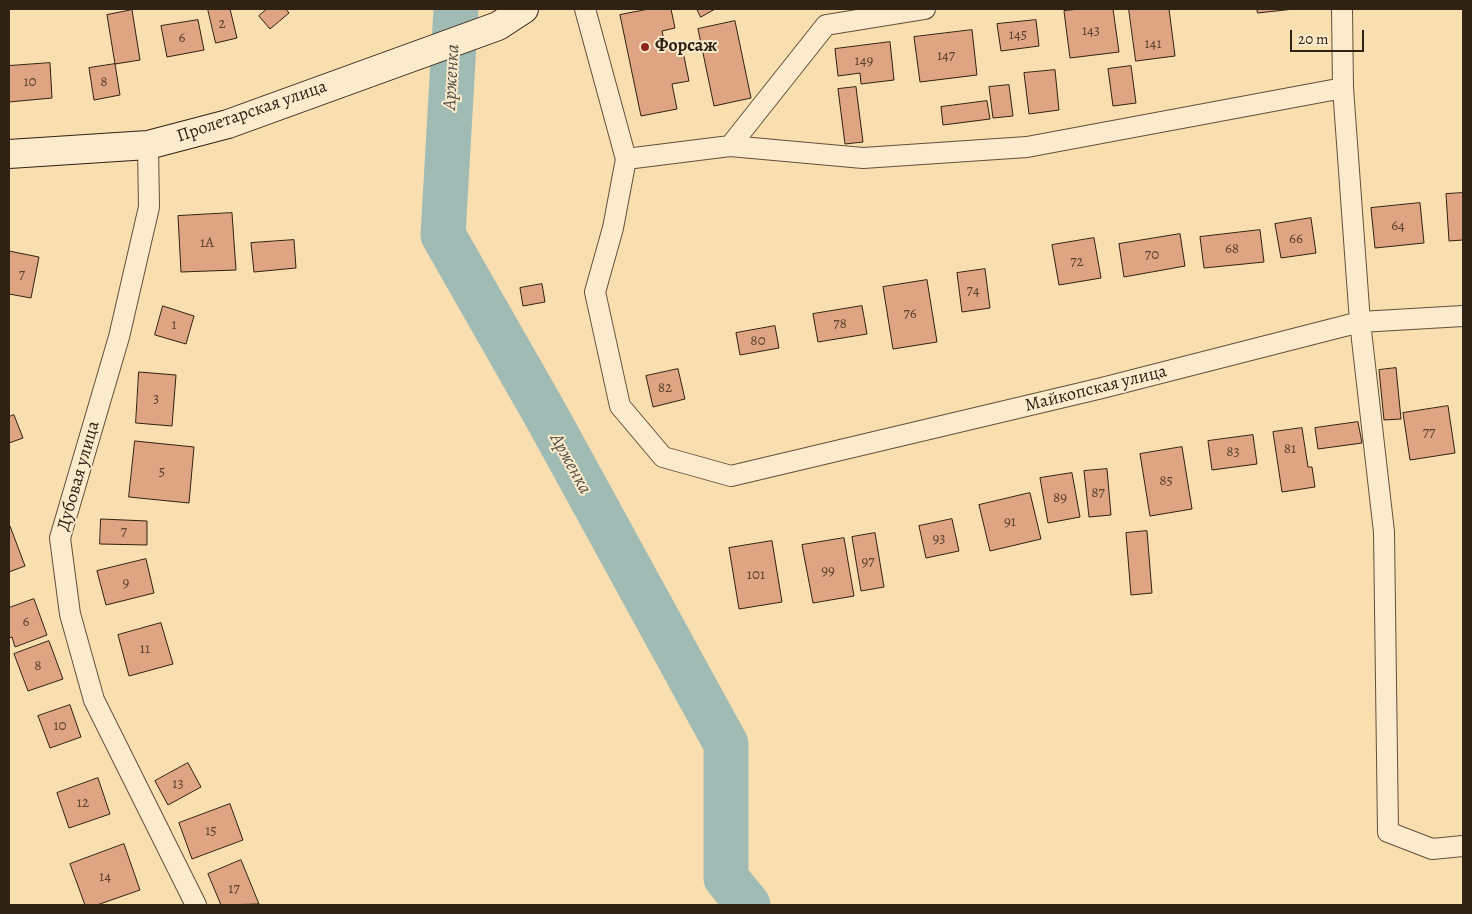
<!DOCTYPE html>
<meta charset="utf-8">
<style>
body{margin:0}
#map{position:relative;width:1472px;height:914px;overflow:hidden;background:#f9dfb0;font-family:Alegreya,serif}
canvas{display:block}
.frame{position:absolute;inset:0;border:10px solid #2f2113;pointer-events:none}
.scale{position:absolute;left:1290px;top:30px;width:74px;height:22px;box-sizing:border-box;border:2px solid #2f2113;border-top:0;padding-left:6px;font-size:15px;line-height:18px;white-space:nowrap;color:#2f2113;-webkit-text-stroke:4px #fbeacc;paint-order:stroke}
</style>
<div id="map">
<canvas width="1472" height="914"></canvas>
<div class="frame"></div>
<div class="scale">20 m</div>
</div>
<script>
const context = document.querySelector('canvas').getContext('2d');
context.lineJoin = 'round';
function trace(path, color, width, dash) {
  context.strokeStyle = color;
  context.lineWidth = width;
  context.lineCap = dash ? 'butt' : 'round';
  context.setLineDash(dash || []);
  context.stroke(path);
}
function paint(path, color) {
  context.fillStyle = color;
  context.fill(path, 'evenodd');
}
function write(font, color, halo, rows, align = 'center') {
  context.font = font + ' Alegreya,serif';
  context.lineWidth = 4;
  context.setLineDash([]);
  context.textBaseline = 'middle';
  context.strokeStyle = halo;
  context.fillStyle = color;
  for (const [text, x, y, turn = 0] of rows) {
    context.save();
    context.translate(x, y);
    context.rotate((+turn || 0) * Math.PI / 180);
    context.textAlign = isNaN(turn) ? turn : align;
    if (halo) context.strokeText(text, 0, 0);
    context.fillText(text, 0, 0);
    context.restore();
  }
}
const river = new Path2D(`
 M456 9 443 235 548 419 726 744V878L748 905`);
const building = new Path2D(`
 M208 9H230L237 38 216 43Z
 M267 9H286L289 13 270 29 259 16Z
 M649 9H671L675 28 662 31 665 45 681 42 689 81 672 84 677 109 641 116 620 15Z
 M697 9H715L701 17Z
 M1080 9H1113L1119 52 1070 58 1064 11Z
 M1129 9H1169L1175 56 1136 61Z
 M1257 9H1294L1258 13Z
 M132 10 140 60 115 64 107 15Z
 M198 20 204 50 167 57 161 26Z
 M1036 20 1039 46 1001 51 997 24Z
 M735 21 751 98 714 106 698 29Z
 M972 30 977 75 920 82 914 37Z
 M890 42 894 80 861 84 860 73 838 76 835 49Z
 M50 63 52 98 9 102V66Z
 M115 64 120 95 94 100 89 68Z
 M1131 66 1136 103 1113 106 1108 69Z
 M1055 70 1059 110 1029 114 1024 73Z
 M1009 85 1013 116 993 118 989 87Z
 M856 87 863 142 845 144 838 89Z
 M987 101 990 119 943 125 941 107Z
 M1463 193V240L1449 241 1446 194Z
 M1420 203 1424 243 1375 248 1371 208Z
 M232 213 236 270 181 272 178 216Z
 M1311 218 1316 253 1281 258 1275 224Z
 M1260 230 1264 262 1204 268 1200 237Z
 M1180 234 1185 266 1124 277 1119 244Z
 M1094 238 1101 278 1059 285 1052 245Z
 M294 240 296 268 254 272 251 243Z
 M9 251 39 257 31 298 9 294Z
 M985 269 990 308 962 312 957 273Z
 M927 280 937 342 893 349 883 287Z
 M542 284 545 302 523 306 520 288Z
 M163 306 194 316 186 344 155 335Z
 M862 306 867 334 818 342 813 314Z
 M775 326 779 348 740 355 736 333Z
 M1396 368 1401 419 1384 420 1379 370Z
 M678 369 685 399 653 407 646 376Z
 M139 372 176 375 172 426 136 423Z
 M1448 406 1455 453 1410 460 1403 413Z
 M14 415 23 438 9 443V417Z
 M1358 422 1362 443 1318 449 1315 428Z
 M1302 428 1308 467H1312L1315 487 1282 492 1273 432Z
 M1253 435 1257 464 1212 470 1208 441Z
 M135 441 194 447 189 503 129 497Z
 M1182 447 1192 509 1150 516 1140 454Z
 M1107 469 1111 515 1089 517 1084 471Z
 M1072 473 1080 517 1048 523 1040 478Z
 M1030 493 1041 539 990 551 979 505Z
 M101 519 147 521V545L100 544Z
 M952 519 959 551 926 558 919 526Z
 M9 526H10L25 566 9 572Z
 M1147 531 1152 593 1131 595 1126 533Z
 M875 533 884 587 861 591 852 537Z
 M844 538 854 596 813 603 802 545Z
 M772 541 782 602 739 609 729 548Z
 M146 559 154 593 106 605 97 571Z
 M34 599 47 635 15 647 12 637 9 638V608Z
 M161 623 173 664 129 676 118 635Z
 M49 641 63 679 28 691 14 654Z
 M70 705 81 737 50 748 38 716Z
 M188 763 201 787 168 805 155 781Z
 M98 778 110 814 69 828 57 793Z
 M230 804 243 840 192 859 179 823Z
 M124 844 140 890 97 905H85L70 864Z
 M241 860 259 904 221 905 208 874Z`);
const minor = new Path2D(`
 M585 9 626 159 730 146 863 158 1027 147 1343 88
 M1342 9 1343 88 1360 322 1384 532 1388 832 1432 849 1463 846
 M148 145 149 207 119 337 60 538 70 614 94 700 196 905
 M730 146 826 25 925 9
 M626 159 613 228 595 292 620 406 663 457 731 476 1102 388 1360 322 1463 316`);
const secondary = new Path2D(`
 M9 154 148 145 228 124 498 26 524 9`);
const markers = [
 [645,47,5,"#8f2418"]
];
const numberNames = [
 ["2",222,24],
 ["143",1091,31],
 ["145",1018,35],
 ["6",182,38],
 ["141",1153,44],
 ["147",946,56],
 ["149",864,61],
 ["10",30,82],
 ["8",104,82],
 ["64",1398,226],
 ["66",1296,239],
 ["1А",207,243],
 ["68",1232,249],
 ["70",1152,255],
 ["72",1077,262],
 ["7",22,275],
 ["74",973,291],
 ["76",910,314],
 ["78",840,324],
 ["1",174,325],
 ["80",758,341],
 ["82",665,388],
 ["3",156,399],
 ["77",1429,433],
 ["81",1290,449],
 ["83",1233,452],
 ["5",162,472],
 ["85",1166,481],
 ["87",1098,493],
 ["89",1060,498],
 ["91",1010,522],
 ["7",124,532],
 ["93",939,539],
 ["97",868,562],
 ["99",828,571],
 ["101",756,575],
 ["9",126,583],
 ["6",26,622],
 ["11",145,649],
 ["8",38,666],
 ["10",60,726],
 ["13",178,784],
 ["12",83,803],
 ["15",211,831],
 ["14",105,877],
 ["17",234,889]
];
const poiNames = [
 ["Форсаж",655,47]
];
const streetNames = [
 ["Пролетарская улица",252,112,-19],
 ["Майкопская улица",1096,389,-14],
 ["Дубовая улица",79,476,-74]
];
const waterNames = [
 ["Арженка",452,77,-87],
 ["Арженка",570,464,61]
];
trace(river, '#a0bbb4', 45);
paint(building, '#dfa481');
trace(building, '#2f2113', 1);
trace(minor, '#62503a', 22);
trace(secondary, '#2f2113', 30);
trace(minor, '#fbeacc', 20);
trace(secondary, '#fbeacc', 28);
for (const [x, y, r, color] of markers) {
  const dot = new Path2D();
  dot.arc(x, y, r, 0, 2 * Math.PI);
  context.fillStyle = color;
  context.fill(dot);
  trace(dot, '#fbeacc', 2);
}
write('15px', '#5b422e', null, numberNames);
write('bold 18px', '#2f2113', '#fbeacc', poiNames, 'left');
write('18px', '#2f2113', '#fbeacc', streetNames);
write('italic 19px', '#514f43', '#fbeacc', waterNames);
</script>
